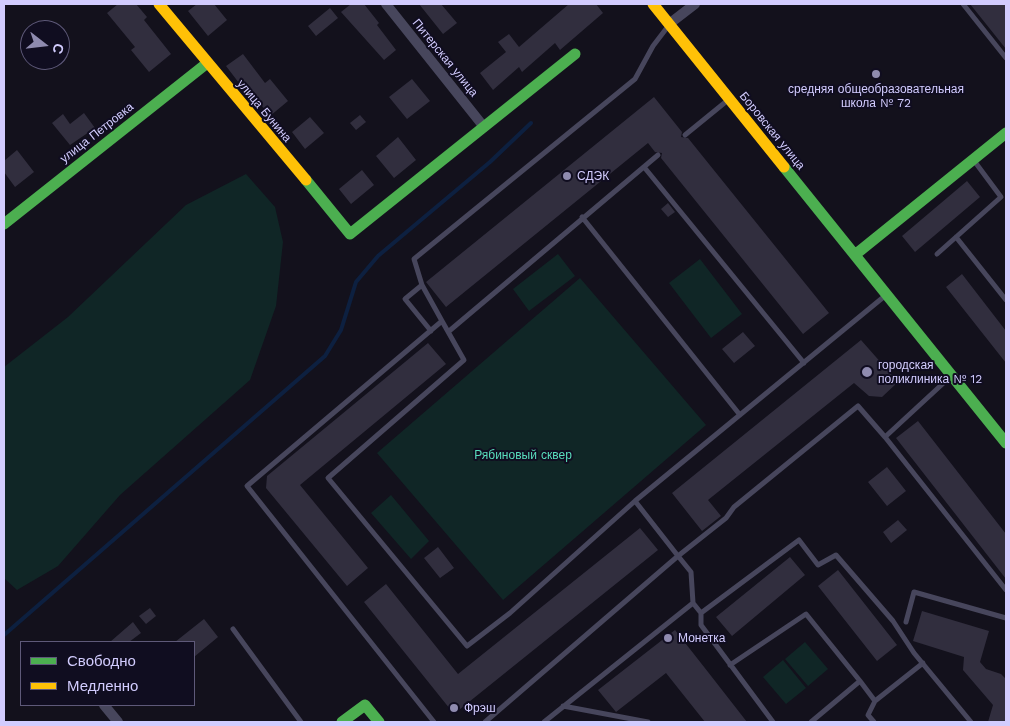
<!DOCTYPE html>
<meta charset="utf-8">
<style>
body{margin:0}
#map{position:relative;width:1010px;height:726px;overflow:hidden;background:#13111c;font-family:"Work Sans",sans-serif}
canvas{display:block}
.frame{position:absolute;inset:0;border:5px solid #d2ccfe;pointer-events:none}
.legend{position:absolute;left:20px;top:641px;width:175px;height:65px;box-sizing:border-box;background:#100d20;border:1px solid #5e5979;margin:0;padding:6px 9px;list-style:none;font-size:15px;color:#d2ccfe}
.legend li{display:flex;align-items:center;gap:10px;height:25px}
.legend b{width:25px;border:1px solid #5e5979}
.north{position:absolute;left:20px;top:20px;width:50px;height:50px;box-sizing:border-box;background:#100d20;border:1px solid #5e5979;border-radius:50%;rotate:106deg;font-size:14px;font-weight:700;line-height:20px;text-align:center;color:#d2ccfe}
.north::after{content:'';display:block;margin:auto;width:18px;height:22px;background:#8f8baf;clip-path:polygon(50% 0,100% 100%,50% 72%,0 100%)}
</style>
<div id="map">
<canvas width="1010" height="726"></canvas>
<div class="frame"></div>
<ul class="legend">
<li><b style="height:6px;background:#4caf50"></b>Свободно</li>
<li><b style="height:6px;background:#ffc107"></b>Медленно</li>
</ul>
<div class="north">С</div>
</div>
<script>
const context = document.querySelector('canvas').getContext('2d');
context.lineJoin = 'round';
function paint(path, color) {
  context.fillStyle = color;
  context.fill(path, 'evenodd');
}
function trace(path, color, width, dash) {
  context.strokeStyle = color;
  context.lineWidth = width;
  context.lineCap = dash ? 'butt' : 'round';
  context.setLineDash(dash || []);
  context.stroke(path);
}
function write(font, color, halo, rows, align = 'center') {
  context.font = font + ' "Work Sans",sans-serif';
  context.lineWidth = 4;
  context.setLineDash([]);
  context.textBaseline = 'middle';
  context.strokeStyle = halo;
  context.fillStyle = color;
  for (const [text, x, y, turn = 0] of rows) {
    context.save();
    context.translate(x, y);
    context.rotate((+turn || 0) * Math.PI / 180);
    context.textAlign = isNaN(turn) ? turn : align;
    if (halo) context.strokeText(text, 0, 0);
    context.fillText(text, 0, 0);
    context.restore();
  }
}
const green = new Path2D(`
 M246 174 275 207 283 242 276 306 250 380 120 495 58 566 17 590 4 578V367L68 317 186 205Z
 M558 254 575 276 529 311 513 289Z
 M700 259 742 314 711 338 669 283Z
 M580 278 706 425 503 600 377 453Z
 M391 495 429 541 411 559 371 513Z
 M805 642 828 669 808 686 785 659Z
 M783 660 806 688 786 704 763 677Z`);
const stream = new Path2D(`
 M4 635 325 356 341 330 356 282 378 256 490 162 531 123`);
const building = new Path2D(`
 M118 4H136L147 17 144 20 171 54 149 72 131 50 135 47 107 13Z
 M197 4H214L227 20 208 36 188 11Z
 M351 4H364L379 23 377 25 396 50 384 60 341 12Z
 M419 4H441L457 23 443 34Z
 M569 4H596L603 13 560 50 555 43 522 72 519 67 493 90 480 73 506 52 498 42 509 34 519 47Z
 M970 4H1006V49Z
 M330 8 338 18 316 36 308 26Z
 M243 54 265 83 270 79 288 101 270 116 242 81 239 83 226 66Z
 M412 79 430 101 407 119 389 97Z
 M654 97 682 132 681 137 688 138 829 313 803 334 661 158 662 153 655 152 648 143 446 307 426 282Z
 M84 113 95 128 70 145 52 123 63 114 70 124Z
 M360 115 366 122 356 130 350 123Z
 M310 117 324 133 305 149 292 132Z
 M398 137 416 160 394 178 376 156Z
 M17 150 34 172 15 187 4 172V161Z
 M362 170 374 185 351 204 339 189Z
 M967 181 980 197 915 252 902 236Z
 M668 203 675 212 668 217 661 209Z
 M962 274 1006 331V363L946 287Z
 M743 332 755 346 734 363 722 349Z
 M861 340 898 382 882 397 869 396 854 383 708 500 721 516 702 531 672 493Z
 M428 343 446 364 300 485 368 568 347 586 266 488 267 476Z
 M918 421 1006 534V579L896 438Z
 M887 467 906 491 887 506 868 482Z
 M898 520 907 530 891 543 883 532Z
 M640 528 658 550 454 714 364 602 386 584 458 674Z
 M438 547 454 568 440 578 424 558Z
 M790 557 805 575 732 636 716 617Z
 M838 570 897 645 877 661 818 586Z
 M150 608 156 616 146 624 139 616Z
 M922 611 989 631 980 662 986 669 1001 674 1006 679V722H988L993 705 963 670 964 657 913 641Z
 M204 619 218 637 194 657V642H175Z
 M133 622 141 633 129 642H110Z
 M675 630 708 672 747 722H705L666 673 616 712 598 690Z`);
const lane = new Path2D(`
 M963 4 1006 58
 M685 135 728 100
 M644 167 804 363
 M582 217 740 415
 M956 237 1006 300
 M937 254 1001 197 975 162
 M422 285 442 321
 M431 331 405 299 422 285 414 259 635 79 653 46 669 25
 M448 332 658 155
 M885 437 1006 590
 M701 613 799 540 818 565 836 555 893 621 914 653 971 722
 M906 622 914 592 1006 618
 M233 629 301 722
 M730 665 806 614 860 681
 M563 706 648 722
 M434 722 247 486 442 321 464 360 328 478 467 646 510 613 635 501 886 295
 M485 722 678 556 635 501
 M544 722 693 603
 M773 722 701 625V613L693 603 691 572 678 556 726 518 734 507 858 406 885 437 950 377
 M811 722 860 681 875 701
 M874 722 868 715 875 701 923 663`);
const street = new Path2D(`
 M386 4 484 127
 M669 24 695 4
 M104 705 118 722`);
const fast = new Path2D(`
 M784 167 1006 443
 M306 180 350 234 575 54
 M4 224 206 64
 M856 254 1006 133
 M342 722 365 705 379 722`);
const slow = new Path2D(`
 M159 4 306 180
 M653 4 784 167`);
const markers = [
 [876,74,5,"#8f8baf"],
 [567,176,5,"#8f8baf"],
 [867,372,6,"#8f8baf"],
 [668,638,5,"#8f8baf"],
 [454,708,5,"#8f8baf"]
];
const streetNames = [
 ["Питерская улица",445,58,51],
 ["улица Бунина",264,111,50],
 ["Боровская улица",772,131,51],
 ["улица Петровка",97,133,-38]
];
const poiNames = [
 ["средняя общеобразовательная",876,89,"center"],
 ["школа № 72",876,103,"center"],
 ["СДЭК",577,176],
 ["городская",878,365],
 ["поликлиника № 12",878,379],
 ["Монетка",678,638],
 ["Фрэш",464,708]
];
const parkNames = [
 ["Рябиновый сквер",523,455]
];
paint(green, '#102626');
trace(stream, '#0d2040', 4);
paint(building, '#312e3e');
trace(lane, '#47465c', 5);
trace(street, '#47465c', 10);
trace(fast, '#4caf50', 11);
trace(slow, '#ffc107', 11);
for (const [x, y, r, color] of markers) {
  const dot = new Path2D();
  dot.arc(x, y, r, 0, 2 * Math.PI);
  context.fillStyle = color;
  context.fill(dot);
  trace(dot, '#100d20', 2);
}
write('12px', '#d2ccfe', '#100d20', streetNames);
write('12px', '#d2ccfe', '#100d20', poiNames, 'left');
write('12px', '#59ddbc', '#100d20', parkNames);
</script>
